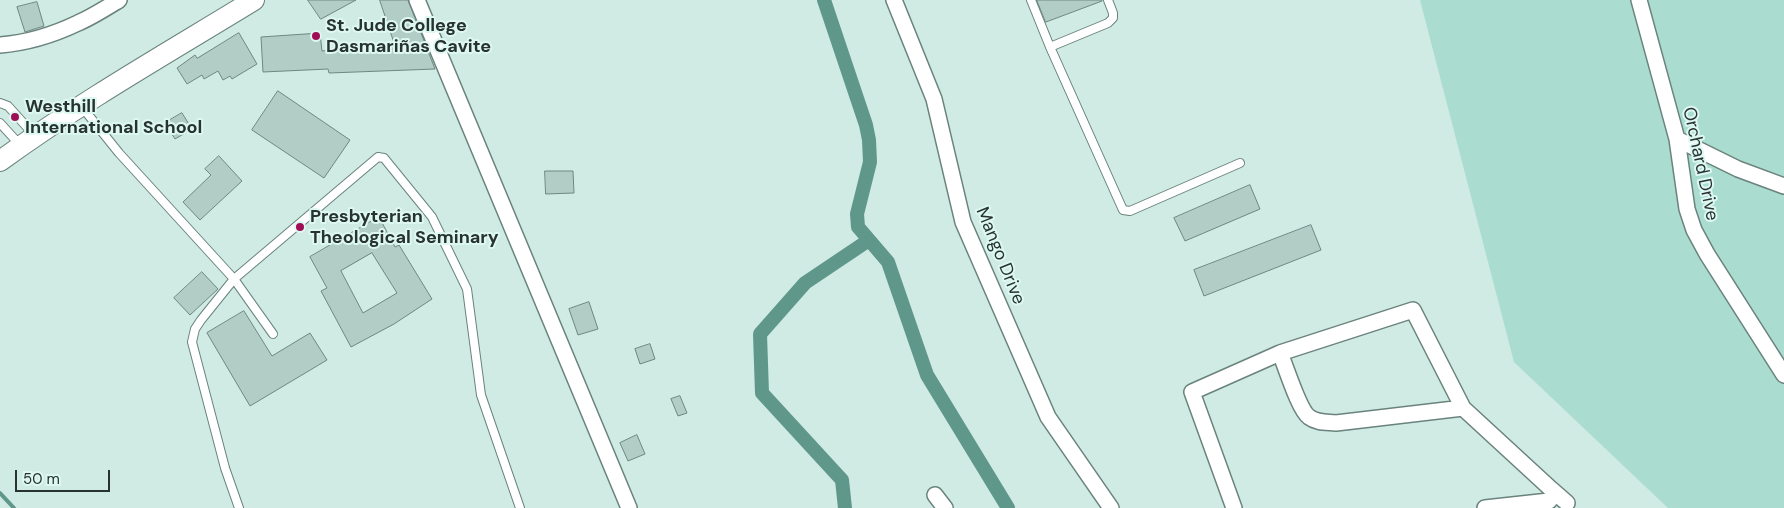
<!DOCTYPE html>
<meta charset="utf-8">
<style>
body{margin:0}
#map{position:relative;width:1784px;height:508px;overflow:hidden;background:#d0eae4;font-family:"DM Sans",sans-serif}
canvas{display:block}
.scale{position:absolute;left:15px;top:470px;width:95px;height:22px;box-sizing:border-box;border:2px solid #283230;border-top:0;padding-left:6px;font-size:15px;line-height:18px;white-space:nowrap;color:#283230;-webkit-text-stroke:4px #ddf8f1;paint-order:stroke}
</style>
<div id="map">
<canvas width="1784" height="508"></canvas>
<div class="scale">50 m</div>
</div>
<script>
const context = document.querySelector('canvas').getContext('2d');
context.lineJoin = 'round';
function paint(path, color) {
  context.fillStyle = color;
  context.fill(path, 'evenodd');
}
function trace(path, color, width, dash) {
  context.strokeStyle = color;
  context.lineWidth = width;
  context.lineCap = dash ? 'butt' : 'round';
  context.setLineDash(dash || []);
  context.stroke(path);
}
function write(font, color, halo, rows, align = 'center') {
  context.font = font + ' "DM Sans",sans-serif';
  context.lineWidth = 4;
  context.setLineDash([]);
  context.textBaseline = 'middle';
  context.strokeStyle = halo;
  context.fillStyle = color;
  for (const [text, x, y, turn = 0] of rows) {
    context.save();
    context.translate(x, y);
    context.rotate((+turn || 0) * Math.PI / 180);
    context.textAlign = isNaN(turn) ? turn : align;
    if (halo) context.strokeText(text, 0, 0);
    context.fillText(text, 0, 0);
    context.restore();
  }
}
const green = new Path2D(`
 M1420 0H1784V508H1668L1514 362Z`);
const stream = new Path2D(`
 M0 493 14 508`);
const canal = new Path2D(`
 M824 0 866 125 869 140 870 162 857 214 858 227 888 262 927 375 1008 508
 M845 508 842 480 762 393 760 334 805 283 869 240`);
const building = new Path2D(`
 M308 0H356L321 19Z
 M380 0H408L435 69 329 73 328 69 263 72 261 37 320 33 322 51 394 44Z
 M1037 0H1102V1L1046 22Z
 M37 2 44 26 25 32 17 7Z
 M239 33 257 64 232 79 230 76 223 80 218 71 204 79 202 75 187 84 177 68 195 55 197 58Z
 M278 91 350 140 324 178 252 130Z
 M182 113 192 129 175 139 165 123Z
 M219 156 242 181 200 220 183 202 211 175 205 169Z
 M545 171H573L574 193 546 194Z
 M1250 185 1260 209 1185 241 1174 218Z
 M379 217 395 247 399 245 432 299 394 324 351 347 321 291 327 288 310 257ZM372 253 397 293 363 313 341 271Z
 M1311 225 1321 250 1204 296 1194 270Z
 M202 272 218 289 190 315 174 298Z
 M589 302 598 329 578 335 569 309Z
 M244 311 272 356 310 333 327 360 250 406 207 333Z
 M650 344 655 359 640 364 635 349Z
 M680 396 687 413 678 416 671 399Z
 M637 435 645 454 628 461 620 443Z`);
const lane = new Path2D(`
 M1031 0 1050 47 1123 210 1130 211 1240 163
 M1050 47 1108 23 1113 18V13L1108 0
 M0 103 8 106 35 136
 M82 107 119 153 234 279 273 334
 M0 123 21 146
 M239 508 225 468 192 342 195 329 201 320 234 279 378 157 384 158 432 217 467 289 481 395 520 508`);
const street = new Path2D(`
 M417 0 629 508
 M894 0 934 99 963 222 1048 417 1111 508
 M1639 0 1677 139 1687 209 1694 230 1707 254 1784 375
 M0 45C26 43 55 34 78 23 92 17 106 8 119 0
 M1677 139 1738 169 1784 186
 M1280 353C1286 367 1299 410 1309 417 1317 423 1326 422 1336 423L1463 408
 M1551 489 1567 503
 M935 495 945 508
 M1234 508 1192 392 1280 353 1413 310 1463 408 1551 489C1553 494 1553 497 1549 501L1485 508`);
const secondary = new Path2D(`
 M0 161C81 102 169 52 254 0`);
const markers = [
 [316,36,5,"#a00e56"],
 [15,117,5,"#a00e56"],
 [300,227,5,"#a00e56"]
];
const poiNames = [
 ["St. Jude College",326,26],
 ["Dasmariñas Cavite",326,47],
 ["Westhill",25,107],
 ["International School",25,128],
 ["Presbyterian",310,217],
 ["Theological Seminary",310,238]
];
const streetNames = [
 ["Orchard Drive",1700,164,78],
 ["Mango Drive",1000,256,68]
];
paint(green, '#aadcd0');
trace(stream, '#60978b', 4);
trace(canal, '#60978b', 14);
paint(building, '#b2ccc6');
trace(building, '#6e8781', 1);
trace(lane, '#6a837d', 10);
trace(street, '#6a837d', 18);
trace(secondary, '#6a837d', 22);
trace(lane, '#fff', 8);
trace(street, '#fff', 15);
trace(secondary, '#fff', 20);
for (const [x, y, r, color] of markers) {
  const dot = new Path2D();
  dot.arc(x, y, r, 0, 2 * Math.PI);
  context.fillStyle = color;
  context.fill(dot);
  trace(dot, '#ddf8f1', 2);
}
write('bold 18px', '#283230', '#ddf8f1', poiNames, 'left');
write('18px', '#283230', '#ddf8f1', streetNames);
</script>
